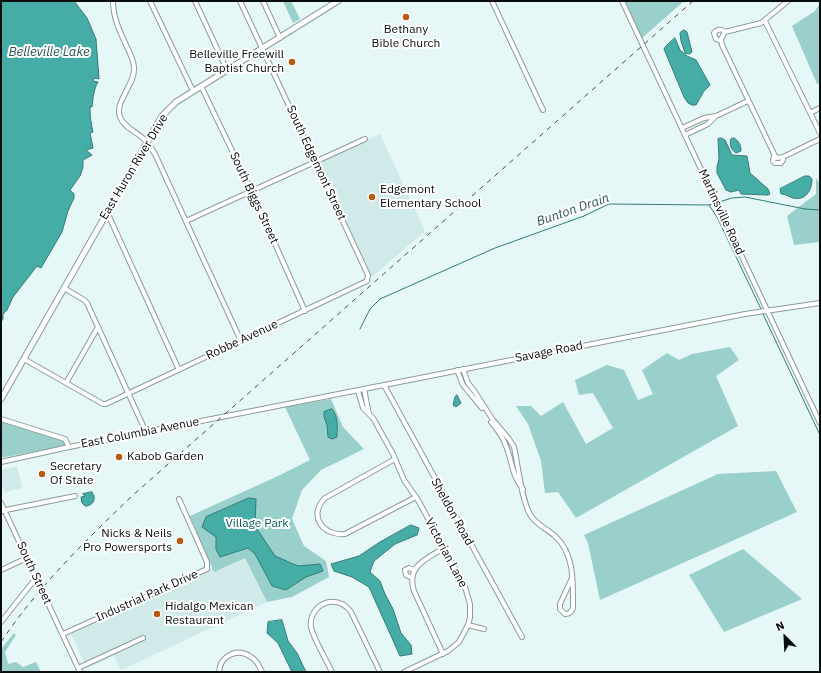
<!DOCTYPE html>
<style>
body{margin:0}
#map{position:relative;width:821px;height:673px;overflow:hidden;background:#e5f7f6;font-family:"IBM Plex Sans",sans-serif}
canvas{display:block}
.frame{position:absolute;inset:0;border:2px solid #070d0c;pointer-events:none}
.north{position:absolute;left:765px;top:617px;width:40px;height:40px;-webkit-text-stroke:3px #fff;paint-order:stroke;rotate:336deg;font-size:11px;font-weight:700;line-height:16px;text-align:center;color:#070d0c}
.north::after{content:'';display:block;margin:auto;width:14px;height:18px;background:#070d0c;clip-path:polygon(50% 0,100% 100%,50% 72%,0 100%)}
</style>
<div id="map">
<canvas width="821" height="673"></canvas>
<div class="frame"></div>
<div class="north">N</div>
</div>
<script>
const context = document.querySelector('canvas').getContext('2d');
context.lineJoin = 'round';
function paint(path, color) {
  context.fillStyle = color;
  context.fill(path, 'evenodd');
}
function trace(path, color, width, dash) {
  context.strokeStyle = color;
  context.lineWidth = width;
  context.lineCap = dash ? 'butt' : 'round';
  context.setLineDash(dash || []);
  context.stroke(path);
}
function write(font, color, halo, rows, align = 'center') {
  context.font = font + ' "IBM Plex Sans",sans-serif';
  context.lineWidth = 4;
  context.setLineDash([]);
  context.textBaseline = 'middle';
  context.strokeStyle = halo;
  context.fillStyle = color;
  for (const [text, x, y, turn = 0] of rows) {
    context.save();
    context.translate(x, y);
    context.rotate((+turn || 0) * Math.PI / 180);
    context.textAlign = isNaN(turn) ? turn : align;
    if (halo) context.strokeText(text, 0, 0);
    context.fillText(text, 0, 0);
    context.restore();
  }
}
const built = new Path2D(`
 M380 134 425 231 372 277 319 163Z
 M17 466 22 488 5 492 1 483V470Z
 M243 554 267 602 121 670 114 656 87 668 71 634Z`);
const green = new Path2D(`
 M283 1H291L300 19 293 23Z
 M625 1H684L642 38Z
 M820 3V83L817 84 792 26 815 11Z
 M816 178 820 184V242L794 245 787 216 816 194Z
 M730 347 739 360 716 376 738 426 576 518 558 492 545 493 541 461 528 424 516 406H531L541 416 563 402 586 444 613 428 593 393 579 395 575 380 607 365 624 370 638 400 653 394 642 370 667 353 679 360 692 354Z
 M331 399 343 427 364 449 321 470 302 490 292 519 304 546 326 561 329 577 292 597 267 602 245 558 214 572 190 516 278 476 310 460 285 407Z
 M1 421 64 441 66 443 64 446 1 458Z
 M776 471 797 512 600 600 588 543 584 535 718 474Z
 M743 549 802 599 724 632 689 575Z
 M14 633 16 635 5 652 8 664 16 662 23 667 36 662 41 672H1V649Z`);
const water = new Path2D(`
 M1 1H74L87 18 96 39 99 79 94 78 93 81 98 82C94 88 93 98 92 107H90C90 116 91 124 93 132L90 133 93 148 86 150 92 155 83 160V167L80 176 70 190 74 194V198L68 211 62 232 41 268 37 266 13 297 7 310 3 314V319L1 322Z
 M684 30 687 32 692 52 689 54 685 53 681 41 680 33Z
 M675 38 680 50 687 56 696 60 710 85 704 91 696 105H692L688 103 684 97 664 49 666 46Z
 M721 138 725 140 732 155 747 156 750 173 768 189 770 194 768 195 741 194 739 190 731 192 726 190 717 173V167L719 159 718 139Z
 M734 138C739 141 741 145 741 151L736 153C731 150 729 144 731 139Z
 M805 176H809L812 179C812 190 806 201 793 198 789 197 786 194 781 194L780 189Z
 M457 395 461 403 456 407 453 405 455 397Z
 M332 409C339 418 337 427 337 437L332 439 328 437 327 425 324 417V412Z
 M92 492 94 496C95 502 91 506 85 506L82 503 81 497 85 496 83 494Z
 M249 498 256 499 255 526 275 556 298 566 320 564 323 571 306 577 286 590 272 586 255 554 248 548 220 557 216 549V537L202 527 206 517Z
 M411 525 419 528 417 535 395 544 374 561 370 572 380 581 385 594 393 609 401 633 411 645 412 654 400 656 369 587 352 577 334 571 331 564 359 556 380 542Z
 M282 620 288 641 297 653 306 672H292L278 643 267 633 268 622Z`);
const stream = new Path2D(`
 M719 202 732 198 745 197 805 209 820 210
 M709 205 717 217 761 309
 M762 312 820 435
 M360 329 370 309 380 299 495 248 584 216 609 204 709 205 716 203`);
const minor = new Path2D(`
 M113 1C113 18 120 32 127 47 130 54 134 60 134 68 135 85 114 102 120 117 124 128 139 133 146 141 150 145 152 150 155 154L241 341
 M150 1 193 91
 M195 1 227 70
 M263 1 280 38
 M492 1 543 110
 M622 1 820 423
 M788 1 761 23 725 32 721 39 722 45 776 158 783 157 820 139
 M765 21 820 133
 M721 41 716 39 714 33 716 31C720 29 722 29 725 32
 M201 86 250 188 305 311
 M810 113 820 108
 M682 128 704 118 716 116
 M685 135 708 124 716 116 748 101
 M774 155 773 161 775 163H781L783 160V157
 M107 212 179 370
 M186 221 365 139
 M64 288 84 300 87 303 146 432
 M24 359 103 404H106L367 281 368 275 240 1
 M463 369 468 383 475 392 493 420 509 439 514 447C518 465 522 503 531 516 537 525 547 529 555 536 575 554 573 583 573 608 571 612 570 614 565 614L560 609V604L572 578
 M457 370 463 385 482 408
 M66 383 98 327
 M384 385 522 637
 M358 391 363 408 369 414 364 389
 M369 414 373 418 393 454 404 480 418 500 465 587 470 604V618L468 625 459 642 448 651 404 672
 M1 419 65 439 69 447
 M491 422C497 429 503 437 506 446 512 460 512 477 523 489
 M395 459 325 498C308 515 322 536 345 534L416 497
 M1 462 69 447 745 314 820 303
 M1 503 80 672
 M1 511 75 496
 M1 570 27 558
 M412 578 406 575 405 570 409 568 415 570
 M1 622 36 578
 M468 625 484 629
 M63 634 207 569V562L179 499
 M443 654 414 591C406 566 426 559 444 548
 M78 668 143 638
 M219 672C220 656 237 647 251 657 257 660 259 666 262 672
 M332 672C327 661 313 638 311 627 309 615 318 604 329 602 338 601 346 605 351 612L380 672`);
const major = new Path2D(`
 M1 399 162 116 176 102 338 1`);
const rail = new Path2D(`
 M1 642C37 588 85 541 132 496L693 1`);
const markers = [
 [406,17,4,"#b95b10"],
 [292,62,4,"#b95b10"],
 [372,197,4,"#b95b10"],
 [119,457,4,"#b95b10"],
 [42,474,4,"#b95b10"],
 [180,541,4,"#b95b10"],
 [157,614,4,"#b95b10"]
];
const poiNames = [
 ["Bethany",406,30,"center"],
 ["Bible Church",406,44,"center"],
 ["Belleville Freewill",284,55,"right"],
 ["Baptist Church",284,69,"right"],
 ["Edgemont",380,190],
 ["Elementary School",380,204],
 ["Kabob Garden",127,457],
 ["Secretary",50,467],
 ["Of State",50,481],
 ["Nicks & Neils",172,534,"right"],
 ["Pro Powersports",172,548,"right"],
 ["Hidalgo Mexican",165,607],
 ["Restaurant",165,621]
];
const streetNames = [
 ["South Edgemont Street",316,163,65],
 ["East Huron River Drive",134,167,-59],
 ["South Biggs Street",254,198,65],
 ["Martinsville Road",721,212,65],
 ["Robbe Avenue",242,340,-25],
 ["Savage Road",549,352,-11],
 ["East Columbia Avenue",140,433,-11],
 ["Sheldon Road",452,512,61],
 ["Victorian Lane",446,553,62],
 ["South Street",34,573,65],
 ["Industrial Park Drive",147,596,-24]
];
const parkNames = [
 ["Village Park",257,524]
];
const waterNames = [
 ["Belleville Lake",49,52],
 ["Bunton Drain",573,210,-19]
];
paint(built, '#cfeae8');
paint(green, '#99d0cb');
paint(water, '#46aca6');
trace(water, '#337c78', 1);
trace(stream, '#337c78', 1);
trace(minor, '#8c9c9b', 6);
trace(major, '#8c9c9b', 7);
trace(minor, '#fff', 4);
trace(major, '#fff', 5);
trace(rail, '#454e4d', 1, [5, 5]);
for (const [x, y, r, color] of markers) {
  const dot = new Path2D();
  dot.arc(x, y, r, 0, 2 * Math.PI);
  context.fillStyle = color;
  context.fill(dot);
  trace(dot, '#fff', 1.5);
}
write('12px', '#070d0c', '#fff', poiNames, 'left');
write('12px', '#070d0c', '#fff', streetNames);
write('12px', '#015d5a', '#fff', parkNames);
write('italic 13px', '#2b5754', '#fff', waterNames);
</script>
